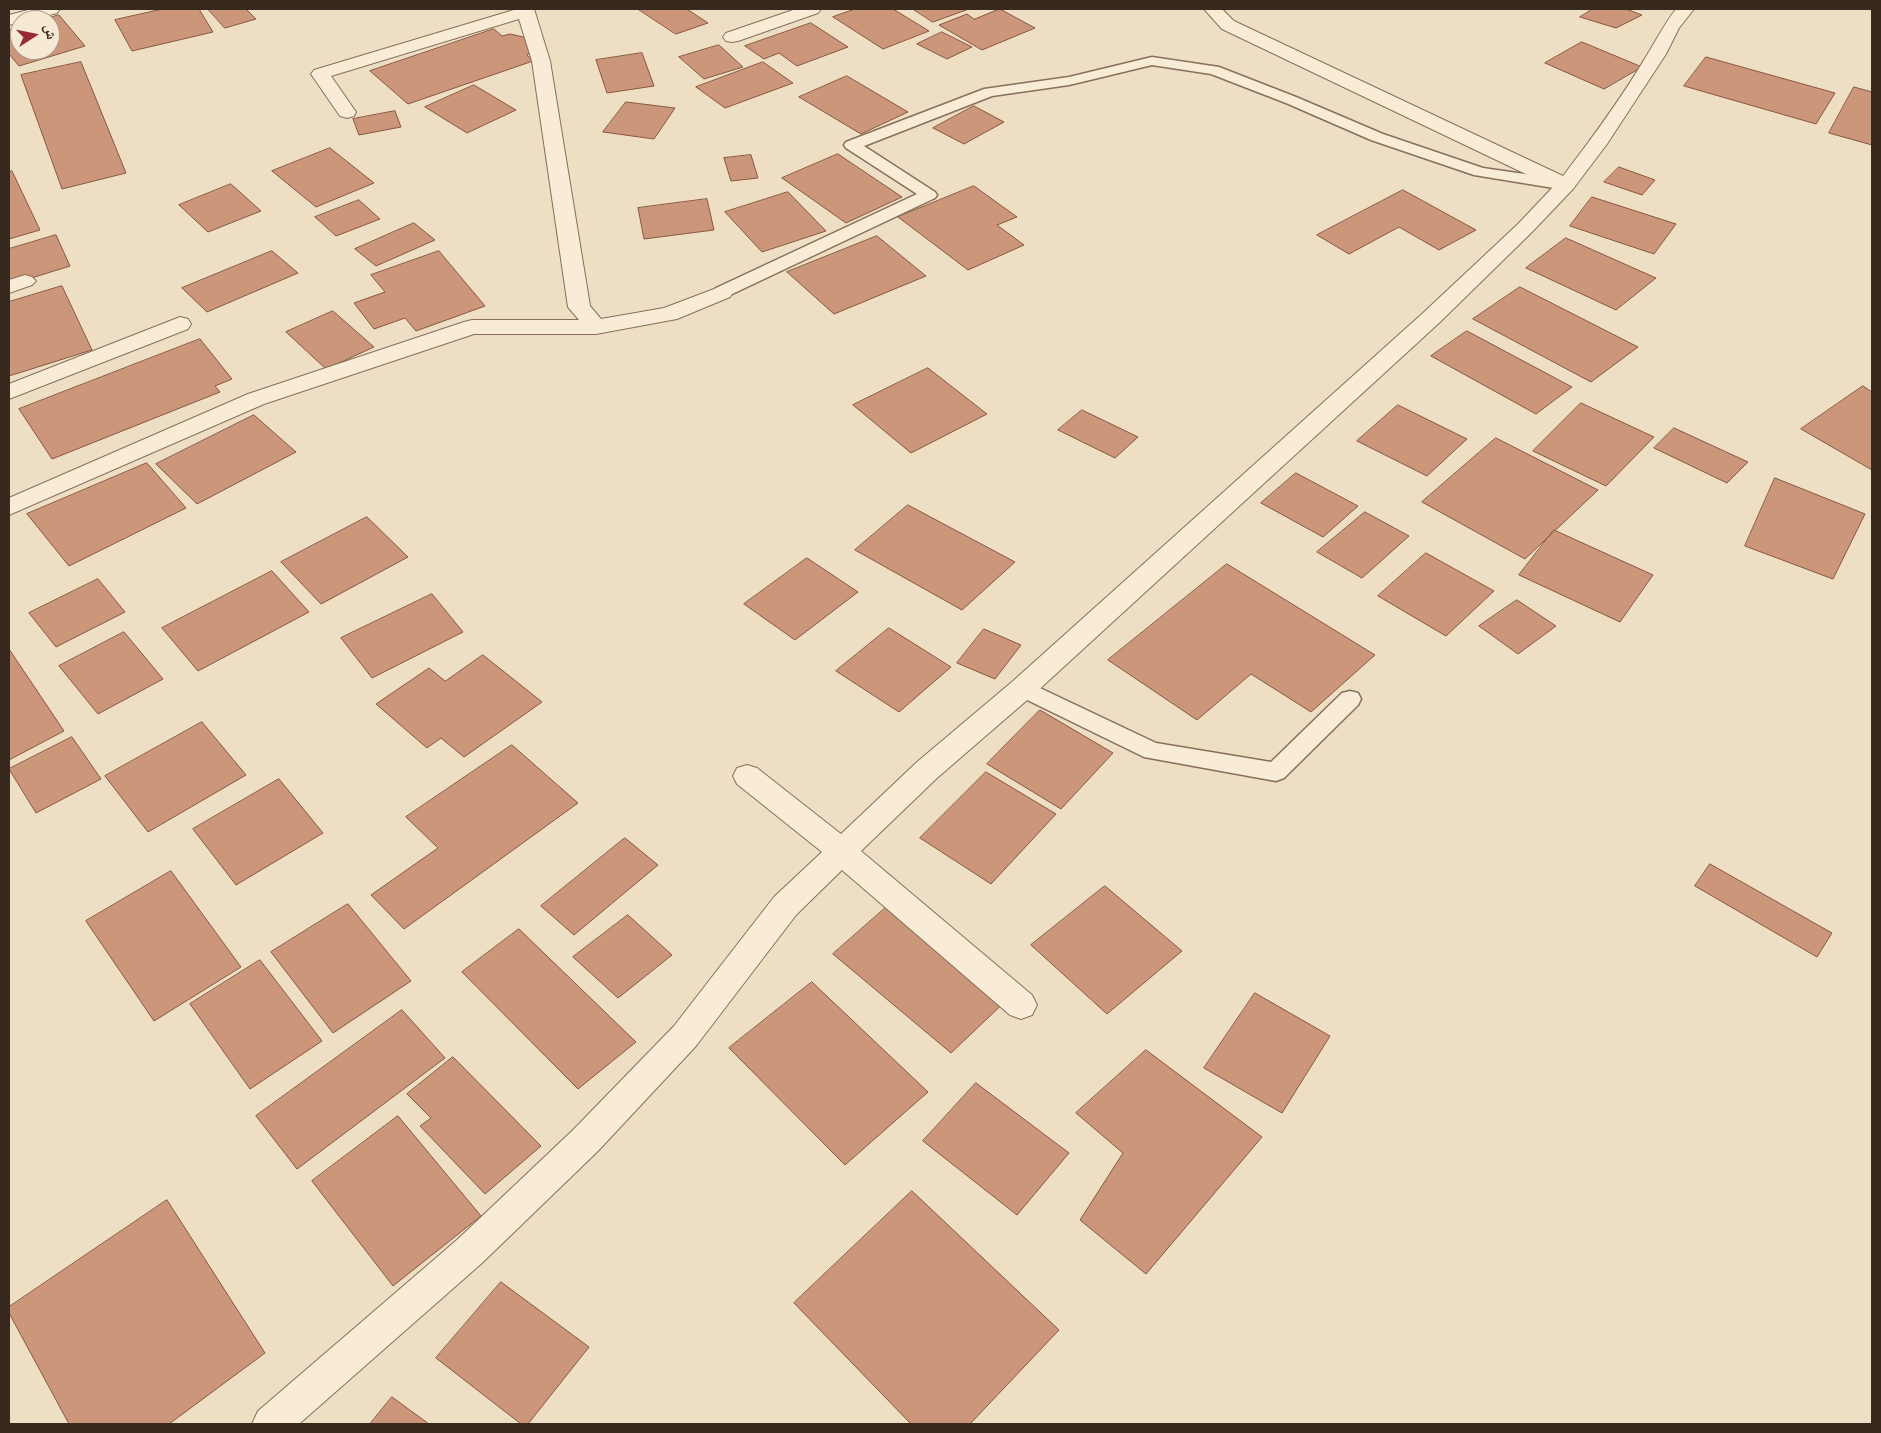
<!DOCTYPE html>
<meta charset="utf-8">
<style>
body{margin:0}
#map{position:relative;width:1881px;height:1433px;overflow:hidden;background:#eedec3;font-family:Georgia,"Noto Naskh Arabic",serif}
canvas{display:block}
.frame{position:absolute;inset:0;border:10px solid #38291e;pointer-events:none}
.north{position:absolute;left:10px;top:10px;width:50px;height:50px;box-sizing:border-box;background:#f5e9d3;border:1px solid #a99c8b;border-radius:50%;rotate:79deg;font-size:14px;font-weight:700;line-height:20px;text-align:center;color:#38291e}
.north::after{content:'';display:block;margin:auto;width:18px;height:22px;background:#962b33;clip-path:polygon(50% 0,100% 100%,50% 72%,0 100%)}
</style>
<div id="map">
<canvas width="1881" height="1433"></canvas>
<div class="frame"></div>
<div class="north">ش</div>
</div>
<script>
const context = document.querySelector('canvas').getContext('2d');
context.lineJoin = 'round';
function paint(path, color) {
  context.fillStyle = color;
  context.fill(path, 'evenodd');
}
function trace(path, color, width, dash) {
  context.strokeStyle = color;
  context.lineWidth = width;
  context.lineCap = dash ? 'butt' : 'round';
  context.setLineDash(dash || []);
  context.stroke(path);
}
const building = new Path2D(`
 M163 9H199L213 32 132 51 115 20Z
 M208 9H246L256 19 225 28Z
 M638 9H687L708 23 676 34Z
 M855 9H893L929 31 883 49 833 17Z
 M913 9H969L933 22Z
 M1000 9 1035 28 982 50 939 25 967 14 974 19Z
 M1593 9H1626L1642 15 1616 28 1580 17Z
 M59 15 85 46 19 66 9 54V30L20 26V50H50V20H42Z
 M811 23 848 47 797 66 779 53 764 59 745 46Z
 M494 29 502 36 510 34 528 38 530 53 527 55 533 61 408 104 370 71Z
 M942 32 972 47 947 59 917 44Z
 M1582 42 1642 67 1604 89 1545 63Z
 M719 45 743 67 704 79 679 57Z
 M642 53 654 86 607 93 596 60Z
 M1706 57 1835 93 1816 124 1684 86Z
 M81 62 126 173 62 189 21 75Z
 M763 62 793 83 725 108 696 87Z
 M847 76 908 112 861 134 799 97Z
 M474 85 516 110 467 133 425 107Z
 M1854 87 1872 92V145L1829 133Z
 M626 102 675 108 654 139 603 132Z
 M974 106 1004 122 964 144 933 128Z
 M395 111 401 127 359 135 353 119Z
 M330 148 374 183 316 207 272 171Z
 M838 154 902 197 846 223 782 178Z
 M751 155 758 178 731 181 724 158Z
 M1619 167 1655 180 1642 195 1604 182Z
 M12 171 40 230 9 239V172Z
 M231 184 261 211 208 232 179 205Z
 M974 186 1017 217 997 225 1024 245 968 270 898 217Z
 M1403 190 1476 230 1439 250 1399 227 1349 254 1317 235Z
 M788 192 826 231 762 252 725 212Z
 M1592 197 1676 224 1654 254 1570 226Z
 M707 199 714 230 644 239 638 208Z
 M359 200 380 219 336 236 315 217Z
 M414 223 435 240 376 266 355 249Z
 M56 235 70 266 9 285V249Z
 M877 236 926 276 834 314 787 272Z
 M1566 238 1656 278 1616 310 1526 268Z
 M272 251 298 273 207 312 182 288Z
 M439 251 485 306 416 331 405 318 374 329 354 303 385 292 371 275Z
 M62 286 92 350 9 376V302Z
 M1520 287 1638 347 1591 382 1473 319Z
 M333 311 374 347 326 369 286 332Z
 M1467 331 1572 387 1536 414 1431 356Z
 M200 339 232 379 215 386 220 392 52 459 19 409Z
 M928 368 987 414 911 453 853 405Z
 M1863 386 1872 392V470L1801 429Z
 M1581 403 1654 437 1606 486 1533 451Z
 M1398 405 1467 439 1427 476 1357 441Z
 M1082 410 1138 437 1115 458 1058 430Z
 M254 415 296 452 197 504 156 464Z
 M1674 428 1748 462 1727 483 1654 448Z
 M1496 438 1598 490 1525 559 1422 502Z
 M147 463 186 508 69 566 27 514Z
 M1296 473 1358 506 1323 537 1261 503Z
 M1775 478 1865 514 1833 579 1745 546Z
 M908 505 1015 562 962 610 855 550Z
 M1365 512 1409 536 1362 578 1317 552Z
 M367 517 408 557 321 604 281 562Z
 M1554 530 1653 575 1620 622 1519 575Z
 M1426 553 1494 591 1446 636 1378 596Z
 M807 558 858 592 795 640 744 604Z
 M1227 564 1375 655 1311 712 1251 674 1197 720 1108 660Z
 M272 571 309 612 198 671 162 628Z
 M98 579 125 612 56 647 29 613Z
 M432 594 463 632 372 678 341 638Z
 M1517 600 1556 626 1518 654 1479 626Z
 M889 628 951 667 899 712 836 671Z
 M984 629 1021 645 995 679 957 663Z
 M124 632 163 679 98 714 59 666Z
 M9 649 64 731 9 760Z
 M483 655 542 702 464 757 441 738 427 748 376 704 429 668 445 681Z
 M1040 710 1113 753 1061 809 987 764Z
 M202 722 246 775 148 832 105 776Z
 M72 737 101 779 36 813 9 769Z
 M512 745 578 803 404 929 371 895 438 848 406 817Z
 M986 772 1056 814 991 884 920 838Z
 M279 779 323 833 236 885 193 829Z
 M625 838 658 865 574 935 541 906Z
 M1710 864 1832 933 1817 957 1695 886Z
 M171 871 241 967 154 1021 86 921Z
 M1105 886 1182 951 1107 1014 1031 945Z
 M891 903 1010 997 951 1053 833 954Z
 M348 904 411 981 333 1033 271 952Z
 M628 915 672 955 618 998 573 957Z
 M519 929 636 1042 578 1089 462 972Z
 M260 960 322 1041 250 1089 190 1004Z
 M812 982 928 1092 845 1165 729 1048Z
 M1255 993 1330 1036 1282 1113 1204 1068Z
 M402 1010 445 1058 297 1169 256 1116Z
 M1146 1050 1262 1137 1146 1274 1080 1220 1123 1153 1076 1113Z
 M453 1057 541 1146 485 1194 420 1126 431 1118 407 1094Z
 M976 1083 1069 1153 1017 1215 923 1141Z
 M398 1116 481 1216 393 1286 312 1181Z
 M912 1191 1059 1330 970 1424H911L794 1303Z
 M167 1200 265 1353 169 1424H69L9 1313V1307Z
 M501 1282 589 1347 528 1424H521L436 1358Z
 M392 1397 429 1424H370Z`);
const service = new Path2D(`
 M1152 57 1219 67 1296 97 1383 134 1483 168 1566 180 1572 182 1574 185 1572 188 1566 190 1474 175 1371 140 1286 103 1211 74 1152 65 1069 85 992 96 864 146 935 192 937 195 935 198 728 296 722 297 716 296 713 292 716 288 917 194 846 148 844 145 846 142 984 89 1069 77Z
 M1023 680 1156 743 1271 762 1342 693 1350 691 1358 693 1361 699 1358 705 1284 778 1276 781 1144 757 1015 694 1012 688 1015 682Z`);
const minor = new Path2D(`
 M517 9H534L550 61 590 306 601 319 664 308 722 286 730 287 733 292 730 297 677 319 596 334H474L264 404 9 515V498L248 394 464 322 472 320H579L568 307 532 61 519 19 331 76 356 112 354 116 347 118 340 116 311 74 314 70Z
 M796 9H821L818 13 738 41 732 42 726 41 723 37 726 33Z
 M1204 9H1222L1234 21 1563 176C1593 137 1622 97 1647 55 1657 39 1665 23 1676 9H1694L1679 28 1666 54 1607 144 1573 189 1532 232 1439 323 1033 695 937 778 861 851 1032 995 1037 1005 1032 1015 1021 1019 1010 1015 842 870 796 915 696 1046 598 1151 482 1263 299 1424H252L258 1411 458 1239 574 1129 674 1026 774 897 822 852 737 784 733 776 737 768 747 765 757 768 841 834 917 762 1013 681 1423 313 1518 224 1553 187 1222 29Z
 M25 275 32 277 36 281 32 285 9 293V280Z
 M180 317 188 319 191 324 188 329 9 399V384Z`);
const tertiary = new Path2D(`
 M32 9H60L57 13 29 20H20V22L9 25V15Z`);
paint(building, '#cb967a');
trace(building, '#875740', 1);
trace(service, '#886f5a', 3);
trace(minor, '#886f5a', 2);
trace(tertiary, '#886f5a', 2);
paint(service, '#f8ecd7');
paint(minor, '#f8ecd7');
paint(tertiary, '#f8ecd7');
</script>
